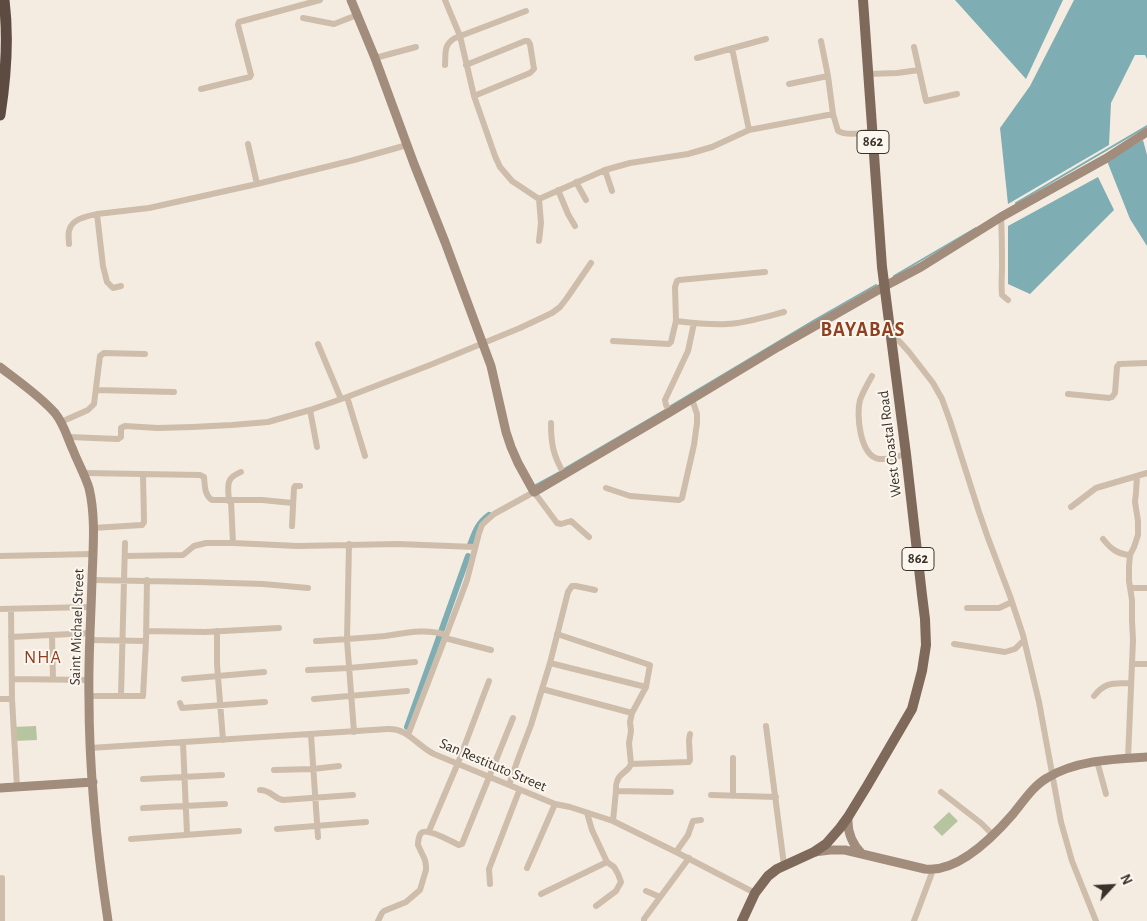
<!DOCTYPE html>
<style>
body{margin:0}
#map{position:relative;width:1147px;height:921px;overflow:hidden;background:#f4ece1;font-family:"Alegreya Sans",sans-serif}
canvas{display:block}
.north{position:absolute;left:1087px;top:861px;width:50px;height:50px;-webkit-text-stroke:4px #fbf6ee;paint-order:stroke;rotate:65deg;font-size:14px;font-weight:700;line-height:20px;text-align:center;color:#3b312b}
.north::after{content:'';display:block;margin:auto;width:18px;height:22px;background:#3b312b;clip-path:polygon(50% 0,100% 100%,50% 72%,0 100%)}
</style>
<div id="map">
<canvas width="1147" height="921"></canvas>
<div class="north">N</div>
</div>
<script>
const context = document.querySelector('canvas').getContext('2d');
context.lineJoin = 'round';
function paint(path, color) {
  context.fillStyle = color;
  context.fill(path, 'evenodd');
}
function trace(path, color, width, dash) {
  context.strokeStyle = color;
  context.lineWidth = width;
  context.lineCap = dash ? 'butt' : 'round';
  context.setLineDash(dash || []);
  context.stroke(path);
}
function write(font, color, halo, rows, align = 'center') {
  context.font = font + ' "Alegreya Sans",sans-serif';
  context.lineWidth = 4;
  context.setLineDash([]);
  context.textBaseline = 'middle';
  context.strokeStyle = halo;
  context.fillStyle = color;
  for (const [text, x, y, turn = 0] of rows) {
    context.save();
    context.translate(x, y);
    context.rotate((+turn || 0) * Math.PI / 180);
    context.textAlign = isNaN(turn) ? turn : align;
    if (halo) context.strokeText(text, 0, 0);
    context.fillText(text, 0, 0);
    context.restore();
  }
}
const green = new Path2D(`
 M36 726 37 740 14 741 13 727Z
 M949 812 958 821 942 836 933 827Z`);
const water = new Path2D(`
 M955 0H1063L1026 79Z
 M1074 0H1147V59L1145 55H1135L1111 103 1109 145 1008 204 1000 128 1030 86Z
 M1143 140 1147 155V246L1130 219 1107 161Z
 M1098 177 1114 210 1030 294 1008 284V226Z`);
const stream = new Path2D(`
 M1016 203 1147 126
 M894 276 976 228
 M669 407 813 321 876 285
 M564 469 665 410
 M536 485 560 472`);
const canal = new Path2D(`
 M470 545C475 532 477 524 489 515
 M407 727 468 556`);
const street = new Path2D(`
 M445 0 460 36 474 96 495 156 500 167 512 181 539 199 605 170 630 163 688 154 712 147 749 130 833 114
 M303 18 334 24 357 15
 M821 41 828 76 833 114 838 131C847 136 863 133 873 130
 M914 47 926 101 957 94
 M732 48 749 130
 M375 58 416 47
 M697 58 766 39
 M445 65C446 53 443 45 455 38L526 11
 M466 65 525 41H528L530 44 534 69 530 73 474 96
 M868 74 897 73 919 70
 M789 84 828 76
 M201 89 250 77 251 75 238 25 239 22 320 0
 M248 144 257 184
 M605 170 612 191
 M576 182 586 200
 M558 190 568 214 575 226
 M1001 217C1002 234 1002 250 1002 266 1002 276 1001 285 1002 295L1008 300
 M539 241 541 223 539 199
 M69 244C69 240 68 235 69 231 71 219 87 216 97 214
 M765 272 679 280 677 281 675 287 676 321C693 323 710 325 727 324 746 323 765 317 784 312
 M121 286 113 288 107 282 103 266 97 214 149 208 257 184 354 160 407 145
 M891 334 901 343 909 352 933 383 942 399 950 421 979 512 988 538 1010 596 1023 635 1039 702 1061 822 1072 861 1096 921
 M613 341 669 344 671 342 676 321
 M318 344 341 399
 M872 376C868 383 863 392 860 400 856 415 860 456 879 459 888 460 898 456 906 454
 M96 390 174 392
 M1068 394 1109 398 1112 397 1115 393 1117 367 1119 364 1147 363
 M347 397 365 456
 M310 410 317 447
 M670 412 666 405 665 400 688 351 694 323
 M61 422 88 410 94 404 100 356 104 353 145 354
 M551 423C551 444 553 455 564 474
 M69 437 118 439 121 437V428L125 426 158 428 192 427 232 425 268 422 310 410 347 397 430 365 520 328 552 313 560 307 567 298 591 263
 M84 473 200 475 204 477C205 485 204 495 212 500H262L293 503
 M606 488 630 496 679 500 682 498 694 445 697 423V414L692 399
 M229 501C228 486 225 478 241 472
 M231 501 233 543
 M1071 507 1096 488 1147 473
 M292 526 294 488 295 486H300
 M93 528 142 525 144 522 143 474
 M1103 539C1111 549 1117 554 1130 555
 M349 544 347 640 354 732
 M0 556 93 554
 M125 556 183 555 194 546 206 543H233L298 546 398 544 475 547
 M92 580 198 582 263 584 308 588
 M1131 588H1147
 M967 608H999L1012 602
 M0 609 91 607
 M11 609 12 699
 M146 631 205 632 279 628
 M217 631V664L223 740
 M557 634 650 665 646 687 632 713 630 722 631 731 629 743 631 764
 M52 636 53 679
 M11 637 91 633
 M445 638 491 650
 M90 640 146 641
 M316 641C339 640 362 638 385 636 405 633 426 628 446 635
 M954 644 1005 652 1015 649 1024 640
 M550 663 646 687
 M1132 664H1147
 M308 670 349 668 415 662
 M12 679 89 680
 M184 679 264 672
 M542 689 632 713
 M89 696H143L146 641 147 580
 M121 696 125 543
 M1094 696C1106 681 1113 684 1131 683
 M0 699H12L17 787
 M314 699 407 691
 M180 703 182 708 265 702
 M766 726 784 865
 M311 735 318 837
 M408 735 460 599 467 580 479 533 482 525 486 521 494 514 534 492 557 523 561 524 571 521 589 537
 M183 743 187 834
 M90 748 388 729C408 728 417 746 434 754L555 804 570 807 613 821 676 852 755 893
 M1128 758 1133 640 1132 621V600L1129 581V566L1130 555 1134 547 1138 535V521L1135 502 1136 492 1137 476
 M1097 761 1106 794
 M274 770 313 769 339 766
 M143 779 222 775
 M509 785 518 759 531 725 550 663 568 592 572 586H576L595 590
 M260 790C271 790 273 798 283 800L353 795
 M616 791C616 790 616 783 617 782 619 772 628 773 631 764L689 762 690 760 689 740 690 734
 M941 792 981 823 993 835
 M711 795 776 797
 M733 796V758
 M143 808 225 804
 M587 813 592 830 607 862 614 867 618 874 621 882 616 891 596 906
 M613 821 616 791 671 792
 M277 829 366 822
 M429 831 458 763 489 681
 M131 839 239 831
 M676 852 688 835 693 821 701 820
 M527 868 555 804
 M2 878V921
 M490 884 489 869 519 791
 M646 891 660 897
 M541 894 607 862
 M378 921 382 913 384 911 406 902 420 890 426 870V866L425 860 418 845C418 841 419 836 421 833 427 827 452 842 459 845L462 844 513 718
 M644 921V919L689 858
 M914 921 933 870`);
const secondary = new Path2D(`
 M351 0 375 58 414 164 445 242 491 366 506 432 511 447 518 463 534 492 670 412 778 347 885 286 921 267 1001 217 1105 159 1147 132
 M0 367C18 381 39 395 55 413 64 424 67 437 73 450 78 463 85 475 89 488 96 517 93 549 92 579 91 619 88 659 89 699 89 773 97 848 108 921
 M0 788 93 782
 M848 817C847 832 852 844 862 854
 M814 852 830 850H845L925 869C957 873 993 837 1013 814 1023 802 1033 786 1047 778 1076 760 1114 759 1147 757`);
const primary = new Path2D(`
 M742 921 755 893 768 876 777 869 814 852 826 844 840 828 848 817 867 786 912 709 922 671 926 645 925 619 922 595 906 454 882 267 863 0`);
const highway = new Path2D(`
 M0 115C6 76 9 39 4 0`);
const shields = [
 [873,142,32],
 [918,559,32]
];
const shieldNames = [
 ["862",873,142],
 ["862",918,559]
];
const streetNames = [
 ["West Coastal Road",890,444,-97],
 ["Saint Michael Street",77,627,-88],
 ["San Restituto Street",493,765,23]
];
const quarterNames = [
 ["NHA",43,658]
];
const districtNames = [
 ["BAYABAS",863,330]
];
paint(green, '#b6c59f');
paint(water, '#7eaeb3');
trace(stream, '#7eaeb3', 2);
trace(canal, '#7eaeb3', 6);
trace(street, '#cebdab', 6);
trace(secondary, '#a28c7c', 9);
trace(primary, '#7e695b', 10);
trace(highway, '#5d4b41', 11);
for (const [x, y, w] of shields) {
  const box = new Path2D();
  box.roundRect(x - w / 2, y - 11.5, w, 23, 4);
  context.fillStyle = '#fbf6ee';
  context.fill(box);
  trace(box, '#3b312b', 1);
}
write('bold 14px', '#3b312b', null, shieldNames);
write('15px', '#3b312b', '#fbf6ee', streetNames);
context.letterSpacing = '1px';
write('18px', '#8e4020', '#fbf6ee', quarterNames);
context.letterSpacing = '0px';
context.letterSpacing = '1px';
write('bold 20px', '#8e4020', '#fbf6ee', districtNames);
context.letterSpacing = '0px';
</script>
